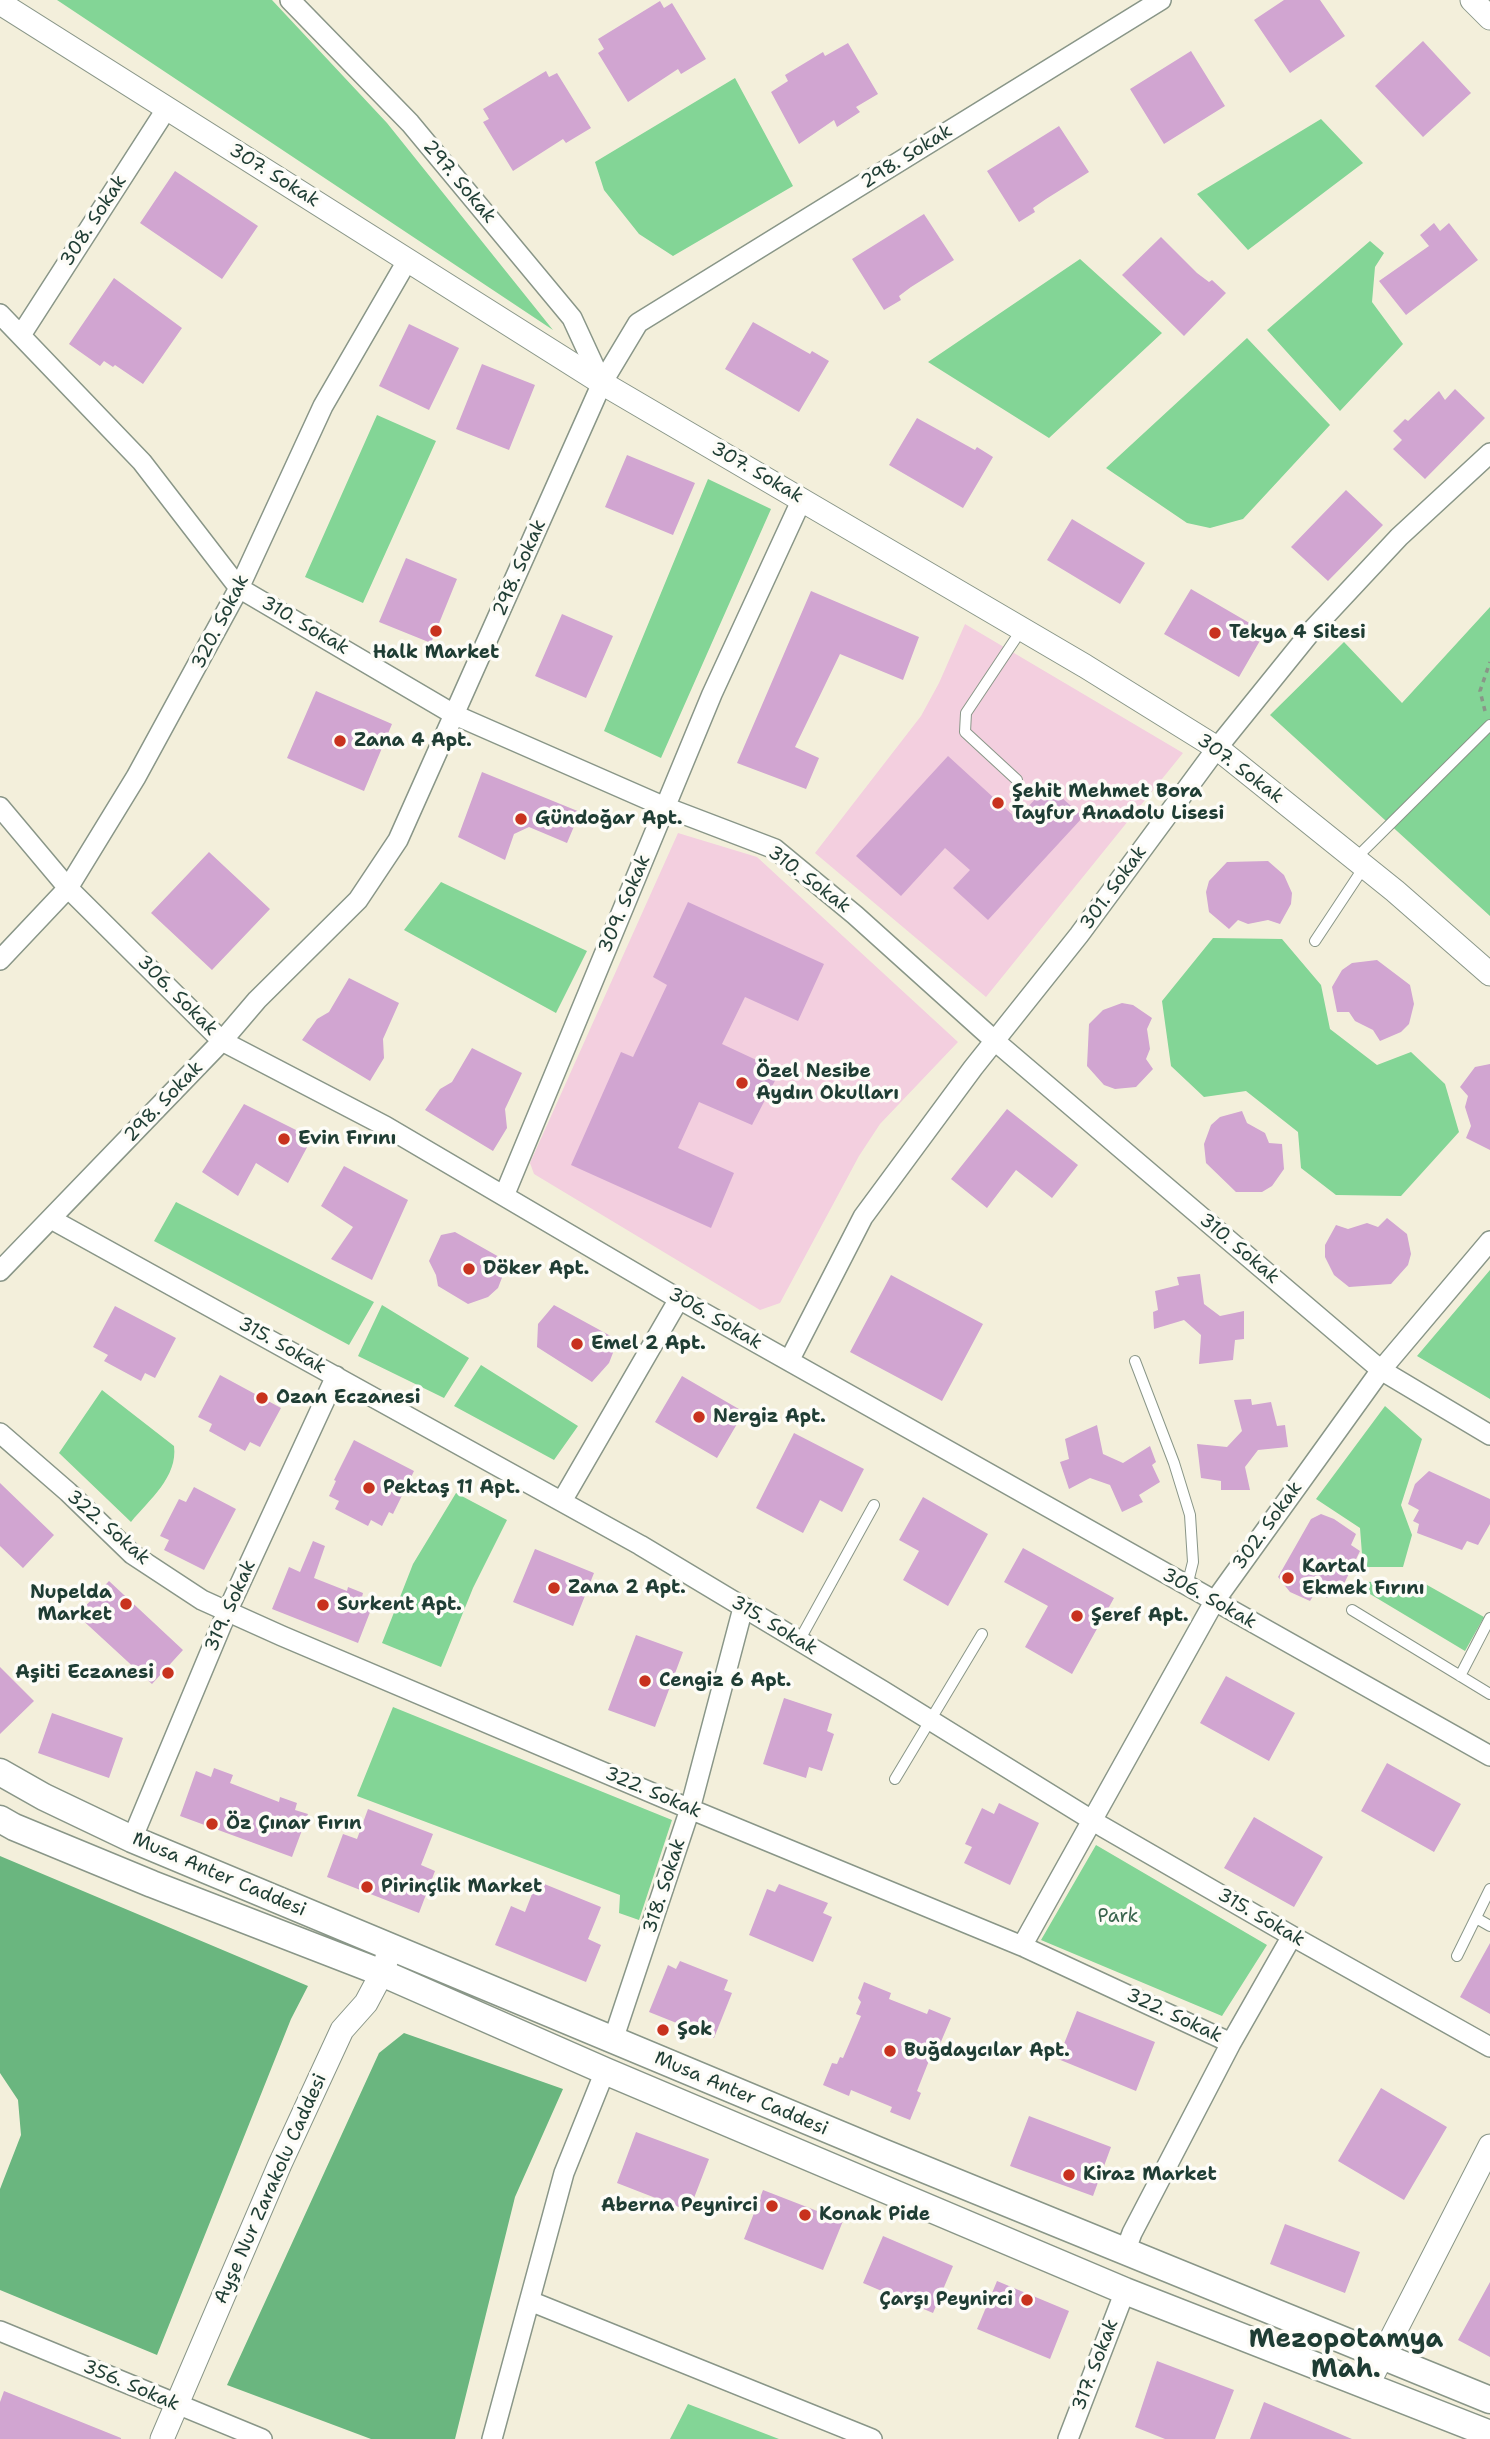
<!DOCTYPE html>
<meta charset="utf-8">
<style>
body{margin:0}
canvas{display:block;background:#f3efdb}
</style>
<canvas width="1490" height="2439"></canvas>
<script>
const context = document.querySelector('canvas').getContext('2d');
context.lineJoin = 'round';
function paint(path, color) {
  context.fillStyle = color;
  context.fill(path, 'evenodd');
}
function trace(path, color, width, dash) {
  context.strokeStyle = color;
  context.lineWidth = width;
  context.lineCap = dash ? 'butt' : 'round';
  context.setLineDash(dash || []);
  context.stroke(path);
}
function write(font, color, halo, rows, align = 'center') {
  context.font = font + ' "Shantell Sans",sans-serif';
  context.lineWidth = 7;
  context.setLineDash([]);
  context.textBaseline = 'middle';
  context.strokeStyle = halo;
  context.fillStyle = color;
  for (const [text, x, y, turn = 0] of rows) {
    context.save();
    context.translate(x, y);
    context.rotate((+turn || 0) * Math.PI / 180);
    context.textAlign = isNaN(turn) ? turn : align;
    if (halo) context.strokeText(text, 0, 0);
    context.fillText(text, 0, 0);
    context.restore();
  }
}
const built = new Path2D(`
 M965 624 1183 753 986 997 815 853 921 716 939 683Z
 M678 833 757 857 958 1042 880 1124 859 1156 780 1303 760 1310 534 1174 530 1163Z`);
const green = new Path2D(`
 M57 0H272L387 123 553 330Z
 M735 78 793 186 673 256 639 234 604 190 595 162Z
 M1321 119 1363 163 1248 250 1197 194Z
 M1370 241 1384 253 1375 267 1372 302 1403 344 1340 411 1267 330Z
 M1080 259 1162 333 1049 438 928 362Z
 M1247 338 1330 425 1243 519 1210 528 1187 523 1106 468Z
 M377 415 436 441 363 603 305 577Z
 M708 479 771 509 661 758 604 731Z
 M1490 607V916L1270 715 1344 642 1402 703Z
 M441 882 587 951 556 1013 404 930Z
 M1213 938 1282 939 1321 985 1330 1029 1377 1065 1411 1052 1445 1084 1459 1132 1401 1196 1336 1195 1301 1168 1298 1132 1246 1091 1204 1097 1171 1066 1162 1001Z
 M176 1202 374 1302 349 1345 154 1241Z
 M1490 1270V1399L1417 1356Z
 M382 1305 469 1358 444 1398 358 1356Z
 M481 1365 578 1426 554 1460 454 1406Z
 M102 1390 174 1446C178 1477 149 1500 131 1522L59 1453Z
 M1385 1406 1422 1439 1401 1505 1412 1535 1403 1567H1363L1360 1528 1316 1499Z
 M456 1493 507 1520 473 1588 441 1667 382 1643 413 1564Z
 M1420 1581 1484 1617 1465 1651 1360 1588 1363 1582Z
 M393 1707 672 1820 639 1920 619 1913 620 1895 357 1796Z
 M1096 1845 1267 1945 1222 2016 1041 1940Z
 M688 2404 779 2439H670Z`);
const forest = new Path2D(`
 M0 1856 308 1986 291 2019 157 2355 0 2290V2189L21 2135 18 2100 0 2073Z
 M404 2033 563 2089 515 2197 455 2439H371L227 2385 379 2053Z`);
const building = new Path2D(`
 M1284 0H1320L1345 36 1290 73 1254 20Z
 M660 1 664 8 672 3 706 59 681 74 678 69 628 102 598 53 604 49 598 39Z
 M1423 41 1471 93 1423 137 1375 86Z
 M848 43 878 94 856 107 860 112 837 127 834 120 799 144 771 92 788 81 785 75 823 52 825 56Z
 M1191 51 1225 106 1164 144 1130 89Z
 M546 71 549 77 557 73 591 128 566 143 563 139 513 171 483 122 489 119 483 109Z
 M1059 126 1089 172 1046 199 1033 208 1035 212 1019 222 987 171Z
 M175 171 258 226 222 279 140 223Z
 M924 214 954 260 911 287 899 296 901 300 884 310 852 259Z
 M1434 223 1440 231 1449 223 1478 260 1406 315 1379 281 1429 246 1420 235Z
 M1161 237 1197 273 1209 282 1212 280 1226 293 1184 336 1122 275Z
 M114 278 182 328 143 384 115 365 113 367 104 361 100 366 69 344Z
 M753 322 810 354 812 351 829 361 799 412 725 369Z
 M409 324 459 348 429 410 379 386Z
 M482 364 535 385 509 450 456 429Z
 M1455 389 1485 418 1425 479 1393 449 1402 440 1393 431 1405 419 1408 421 1439 391 1445 400Z
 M917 418 975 450 977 447 993 457 963 508 889 465Z
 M627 455 695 483 673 535 605 507Z
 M1346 490 1383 525 1328 581 1291 547Z
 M1072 519 1145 563 1120 604 1047 560Z
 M406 558 457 579 431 643 379 622Z
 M1191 589 1265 632 1239 677 1164 634Z
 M811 591 919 637 903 680 840 654 795 747 819 758 806 789 737 763Z
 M562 614 613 636 586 698 535 676Z
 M316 691 392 724 364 791 287 758Z
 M948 756 1017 819 1048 785 1083 817 988 920 953 888 970 870 945 848 901 896 856 856Z
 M482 772 580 812 567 843 529 827 514 834 505 860 458 837Z
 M209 852 270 909 212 970 151 913Z
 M1268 861 1284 875 1292 893 1291 904 1280 924 1268 920 1248 924 1238 920 1229 929 1209 912 1206 892 1209 881 1227 862Z
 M688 902 824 964 798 1021 745 997 722 1044 780 1071 752 1125 699 1102 678 1148 734 1173 711 1228 571 1165 621 1052 633 1057 667 985 653 977Z
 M1377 960 1410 985 1414 1004 1409 1024 1401 1032 1380 1041 1373 1030 1355 1021 1349 1012H1337L1332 987 1342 970 1352 963Z
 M349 978 399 1003 383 1039 384 1058 370 1081 302 1040 317 1019 329 1012Z
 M1122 1003 1133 1005 1152 1018 1147 1029 1150 1049 1146 1059 1153 1069 1136 1087 1115 1089 1104 1085 1087 1066 1089 1024 1103 1010Z
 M472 1048 522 1073 505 1109 507 1128 493 1151 425 1110 440 1089 452 1082Z
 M1490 1064V1150L1466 1138 1471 1126 1465 1107 1468 1096 1460 1087 1475 1067Z
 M244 1104 312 1138 288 1183 256 1163 238 1196 202 1172Z
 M1007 1109 1078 1165 1052 1198 1016 1170 987 1208 951 1179Z
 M1242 1111 1247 1123 1265 1133 1269 1143 1282 1144 1284 1169 1272 1186 1262 1192H1236L1206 1163 1204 1144 1211 1125 1220 1117Z
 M344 1166 408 1200 372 1280 331 1259 353 1227 321 1206Z
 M1387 1218 1407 1234 1411 1254 1408 1265 1391 1284 1349 1287 1334 1275 1325 1257V1245L1336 1225 1348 1229 1367 1223 1378 1227Z
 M455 1232 508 1262 498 1288 488 1297 468 1304 438 1286 436 1275 429 1261 441 1235Z
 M1200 1274 1204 1304 1220 1316 1244 1311V1339L1235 1340 1233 1360 1199 1364 1201 1335 1184 1320 1154 1329 1153 1312 1158 1310 1155 1291 1179 1285 1177 1277Z
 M891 1275 983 1324 942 1401 850 1352Z
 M554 1305 618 1340 609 1363 592 1382 537 1347 538 1324Z
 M115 1306 176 1338 155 1378 145 1373 141 1381 104 1361 108 1355 93 1347Z
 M220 1375 281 1408 260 1447 250 1442 245 1451 209 1431 212 1424 198 1417Z
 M682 1376 744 1412 717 1458 655 1422Z
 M1251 1399 1252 1405 1271 1402 1277 1426 1285 1425 1288 1447 1258 1450 1245 1467 1250 1490H1221V1481L1201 1478 1197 1444 1227 1447 1242 1431 1234 1400Z
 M1097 1425 1103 1454 1123 1463 1150 1446 1156 1462 1152 1465 1160 1482 1139 1495 1143 1502 1122 1512 1110 1485 1090 1478 1069 1489 1060 1462 1069 1459 1065 1439Z
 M794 1433 864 1469 842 1512 820 1500 803 1533 756 1508Z
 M354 1440 414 1471 393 1514 389 1512 382 1526 371 1520 368 1526 335 1509 339 1501 329 1496 336 1481 334 1480Z
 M1429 1471 1490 1499V1524L1478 1545 1467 1541 1462 1550 1417 1533 1419 1524 1413 1521 1419 1510 1408 1504 1415 1484Z
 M0 1483 54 1535 23 1568 0 1546Z
 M194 1487 236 1509 204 1570 164 1550 169 1540 160 1536 179 1499 186 1502Z
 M923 1497 988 1534 948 1606 903 1580 919 1551 899 1540Z
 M1321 1514 1334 1519 1356 1534 1351 1545 1360 1551 1339 1594 1331 1591 1327 1598 1317 1590 1310 1601 1290 1592 1278 1577 1311 1519Z
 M313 1541 325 1546 314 1578 347 1591 348 1587 363 1593 362 1597 374 1602 358 1643 272 1609 289 1567 300 1572Z
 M1023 1548 1114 1598 1072 1674 1025 1647 1048 1606 1004 1582Z
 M535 1549 594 1573 573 1626 513 1602Z
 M109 1581 183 1650 152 1684 77 1615Z
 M636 1635 683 1652 655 1727 608 1710Z
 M0 1667 34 1701 0 1734Z
 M1226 1676 1295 1713 1269 1761 1200 1723Z
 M784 1698 832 1714 827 1731 834 1734 822 1771 809 1767 806 1778 763 1764Z
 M52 1713 123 1738 109 1778 38 1753Z
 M1387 1763 1461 1804 1434 1852 1361 1811Z
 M214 1768 233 1775 230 1783 279 1802 280 1797 297 1803 295 1810 308 1814 292 1857 180 1816 196 1771 211 1777Z
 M999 1803 1039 1823 1010 1885 964 1863 972 1847 965 1844 982 1808 994 1814Z
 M368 1809 433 1834 421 1865 435 1871 419 1913 327 1877 343 1834 357 1839Z
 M1254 1817 1323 1857 1294 1907 1224 1868Z
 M537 1881 601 1907 588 1939 601 1945 586 1982 495 1945 511 1906 525 1912Z
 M779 1884 828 1903 823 1913 832 1917 813 1962 749 1935 767 1889 775 1892Z
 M1490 1943V2014L1460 1997Z
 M680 1961 728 1980 724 1990 732 1993 714 2038 649 2012 668 1965 676 1969Z
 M864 1982 891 1993 889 1999 927 2014 929 2009 951 2018 940 2044 936 2043 917 2091 921 2093 910 2120 890 2112 892 2107 851 2090 849 2096 823 2085 832 2063 837 2064 840 2057 843 2058 861 2016 856 2014 861 2002 858 1998Z
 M1077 2011 1155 2042 1136 2091 1058 2059Z
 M1381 2088 1447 2127 1404 2200 1338 2161Z
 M1029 2116 1111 2147 1093 2196 1010 2166Z
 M636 2132 709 2159 689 2211 617 2183Z
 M763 2190 843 2221 823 2270 744 2239Z
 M1285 2224 1360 2252 1345 2293 1270 2264Z
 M883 2236 953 2266 933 2313 863 2283Z
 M997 2281 1069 2311 1050 2359 977 2329Z
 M1490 2282V2357L1458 2340Z
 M1157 2361 1234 2390 1215 2439H1165L1135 2427Z
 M4 2391 121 2438V2439H0V2402Z
 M1264 2402 1352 2439H1250Z`);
const path = new Path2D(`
 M1485 711 1480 691 1490 662`);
const service = new Path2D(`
 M1017 780 965 732 966 713 1022 629
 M1355 859 1490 725
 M1315 941 1364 867
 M1135 1361 1174 1463 1190 1515 1193 1562 1187 1586
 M1352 1610 1490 1694
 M799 1641 874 1505
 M1460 1676 1490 1618
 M895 1779 982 1634
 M1476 1918 1490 1926
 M1457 1956 1490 1889`);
const minor = new Path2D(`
 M290 0 410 123 572 318 602 383
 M0 314 142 462 239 588 455 715 665 807 775 849 855 915 995 1041 1381 1370 1490 1435
 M21 335 167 108
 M0 807 68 888 222 1041 385 1126 679 1299 1490 1756
 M0 960 68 888 136 777 239 588 323 406 407 261
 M504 1196 712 694 802 499
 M51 1219 640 1545 883 1691 1103 1827 1292 1936 1490 2047
 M0 1271 222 1041 257 1000 358 900 398 840 602 383 638 323 1161 0
 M789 1361 863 1217 973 1068 1079 935 1217 748 1314 628 1399 537 1490 453
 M0 1433 68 1492 132 1554 202 1600 282 1636 690 1809 1022 1946 1231 2043 1292 1936
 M562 1501 679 1299
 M132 1839 227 1612 336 1376
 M1022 1946 1214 1602 1381 1370 1490 1241
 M613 2040 690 1809 743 1608
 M1125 2252 1132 2233 1231 2043
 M530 2301 872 2439
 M0 2331 262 2439
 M492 2439 564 2173 605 2071
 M1068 2439 1125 2291`);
const tertiary = new Path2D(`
 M1472 0 1490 18
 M0 3 602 383 1085 666 1217 748 1395 891 1490 974
 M1367 2386 1490 2146
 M162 2439 280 2164 342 2030 366 2003 382 1973 387 1958`);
const secondary = new Path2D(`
 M0 1772 44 1797 132 1839 882 2152 1490 2400
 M0 1819 14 1827 152 1884 382 1973 605 2071 1125 2291 1490 2434`);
const markers = [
 [436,631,7,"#c8321e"],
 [1215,633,7,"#c8321e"],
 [340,741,7,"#c8321e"],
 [998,803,7,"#c8321e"],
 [521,819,7,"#c8321e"],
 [742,1083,7,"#c8321e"],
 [284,1139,7,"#c8321e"],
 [469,1269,7,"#c8321e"],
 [577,1344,7,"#c8321e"],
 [262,1398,7,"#c8321e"],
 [699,1417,7,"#c8321e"],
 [369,1488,7,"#c8321e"],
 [1288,1578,7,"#c8321e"],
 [554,1588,7,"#c8321e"],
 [126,1604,7,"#c8321e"],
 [323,1605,7,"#c8321e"],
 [1077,1616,7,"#c8321e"],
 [168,1673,7,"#c8321e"],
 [645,1681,7,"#c8321e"],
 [212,1824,7,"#c8321e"],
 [367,1887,7,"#c8321e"],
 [663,2030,7,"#c8321e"],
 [890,2051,7,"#c8321e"],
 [1069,2175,7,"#c8321e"],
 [772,2206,7,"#c8321e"],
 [805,2215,7,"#c8321e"],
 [1027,2300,7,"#c8321e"]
];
const streetNames = [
 ["298. Sokak",907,157,-32],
 ["307. Sokak",274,176,32],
 ["297. Sokak",459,182,50],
 ["308. Sokak",94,221,-57],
 ["307. Sokak",757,473,30],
 ["298. Sokak",520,568,-66],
 ["320. Sokak",221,622,-63],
 ["310. Sokak",305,626,30],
 ["307. Sokak",1240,769,37],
 ["310. Sokak",809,880,37],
 ["301. Sokak",1114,888,-54],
 ["309. Sokak",625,904,-67],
 ["306. Sokak",177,996,45],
 ["298. Sokak",164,1102,-46],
 ["310. Sokak",1239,1249,40],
 ["306. Sokak",715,1319,30],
 ["315. Sokak",282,1346,29],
 ["302. Sokak",1268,1526,-54],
 ["322. Sokak",108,1528,41],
 ["306. Sokak",1209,1599,29],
 ["319. Sokak",231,1606,-66],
 ["315. Sokak",774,1626,31],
 ["322. Sokak",653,1793,23],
 ["Musa Anter Caddesi",219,1875,23],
 ["318. Sokak",665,1886,-72],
 ["315. Sokak",1261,1918,30],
 ["322. Sokak",1174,2016,25],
 ["Musa Anter Caddesi",741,2094,23],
 ["Ayşe Nur Zarakolu Caddesi",271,2189,-66],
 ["317. Sokak",1096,2365,-69],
 ["356. Sokak",131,2386,23]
];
const poiNames = [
 ["Tekya 4 Sitesi",1229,633],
 ["Halk Market",436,653,"center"],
 ["Zana 4 Apt.",354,741],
 ["Şehit Mehmet Bora",1012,792],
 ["Tayfur Anadolu Lisesi",1012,814],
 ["Gündoğar Apt.",535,819],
 ["Özel Nesibe",756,1072],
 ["Aydın Okulları",756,1094],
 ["Evin Fırını",298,1139],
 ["Döker Apt.",483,1269],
 ["Emel 2 Apt.",591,1344],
 ["Ozan Eczanesi",276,1398],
 ["Nergiz Apt.",713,1417],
 ["Pektaş 11 Apt.",383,1488],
 ["Kartal",1302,1567],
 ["Ekmek Fırını",1302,1589],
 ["Zana 2 Apt.",568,1588],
 ["Nupelda",112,1593,"right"],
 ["Market",112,1615,"right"],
 ["Surkent Apt.",337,1605],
 ["Şeref Apt.",1091,1616],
 ["Aşiti Eczanesi",154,1673,"right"],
 ["Cengiz 6 Apt.",659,1681],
 ["Öz Çınar Fırın",226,1824],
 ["Pirinçlik Market",381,1887],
 ["Şok",677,2030],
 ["Buğdaycılar Apt.",904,2051],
 ["Kiraz Market",1083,2175],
 ["Aberna Peynirci",758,2206,"right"],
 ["Konak Pide",819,2215],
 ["Çarşı Peynirci",1013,2300,"right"]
];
const parkNames = [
 ["Park",1118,1917]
];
const districtNames = [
 ["Mezopotamya",1346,2340],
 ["Mah.",1346,2370]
];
paint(built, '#f3cfdf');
paint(green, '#83d596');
paint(forest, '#6ab67f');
paint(building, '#d1a5d1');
trace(service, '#899688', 12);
trace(minor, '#899688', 22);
trace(tertiary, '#899688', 25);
trace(secondary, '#899688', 29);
trace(path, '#899688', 3.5, [5, 5]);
trace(service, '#fff', 10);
trace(minor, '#fff', 19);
trace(tertiary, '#fff', 23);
trace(secondary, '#fff', 26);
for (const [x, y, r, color] of markers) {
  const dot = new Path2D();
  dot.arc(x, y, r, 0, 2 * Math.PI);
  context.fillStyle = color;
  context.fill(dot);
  trace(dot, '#fdfcf7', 2.5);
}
write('19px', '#1f3d34', '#fdfcf7', streetNames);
write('bold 19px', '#1f3d34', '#fdfcf7', poiNames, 'left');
write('19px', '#38634c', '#fdfcf7', parkNames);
write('bold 26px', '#1f3d34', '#fdfcf7', districtNames);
</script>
